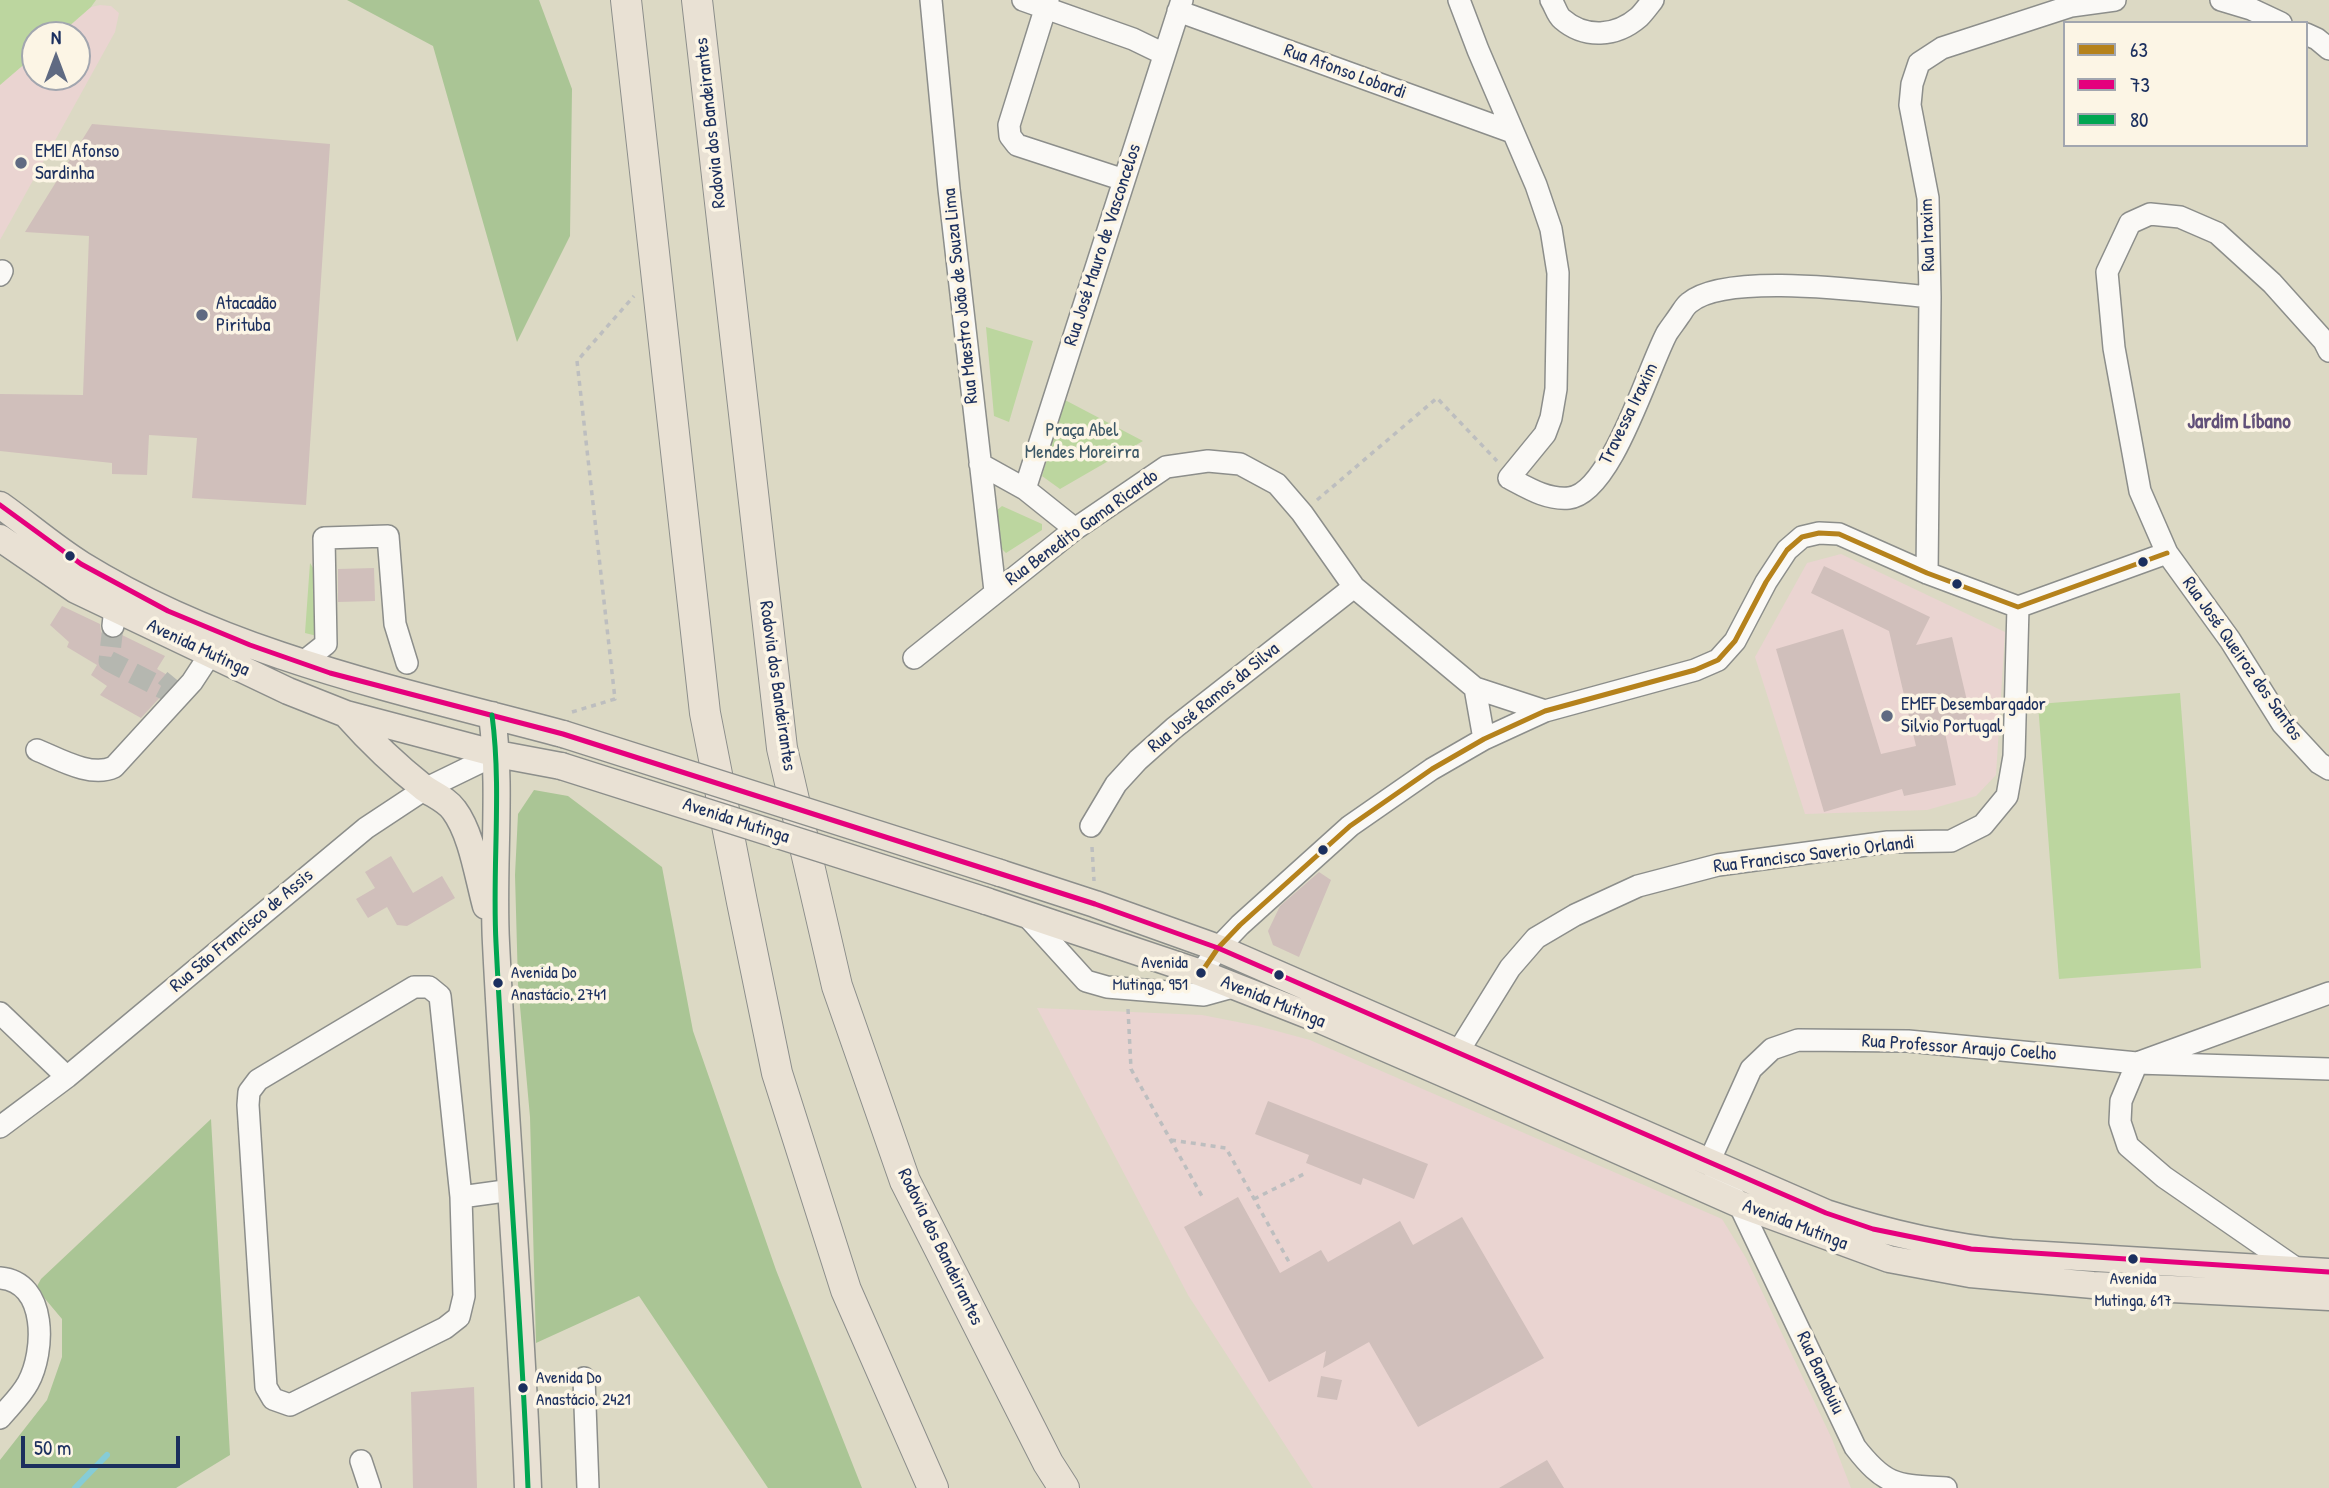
<!DOCTYPE html>
<meta charset="utf-8">
<style>
body{margin:0}
#map{position:relative;width:2329px;height:1488px;overflow:hidden;background:#dcd9c4;font-family:"Patrick Hand",sans-serif}
canvas{display:block}
.legend{position:absolute;left:2063px;top:21px;width:245px;height:126px;box-sizing:border-box;background:#fcf5e5;border:2px solid #a2a6af;margin:0;padding:9px 12px;list-style:none;font-size:21px;color:#1b2f5e}
.legend li{display:flex;align-items:center;gap:14px;height:35px}
.legend b{width:35px;border:2px solid #a2a6af}
.north{position:absolute;left:21px;top:21px;width:70px;height:70px;box-sizing:border-box;background:#fcf5e5;border:2px solid #a2a6af;border-radius:50%;rotate:0deg;font-size:19px;font-weight:700;line-height:28px;text-align:center;color:#1b2f5e}
.north::after{content:'';display:block;margin:auto;width:24px;height:32px;background:#5f6a82;clip-path:polygon(50% 0,100% 100%,50% 72%,0 100%)}
.scale{position:absolute;left:21px;top:1436px;width:159px;height:32px;box-sizing:border-box;border:4px solid #1b2f5e;border-top:0;padding-left:9px;font-size:21px;line-height:24px;white-space:nowrap;color:#1b2f5e;-webkit-text-stroke:5px #fcf5e5;paint-order:stroke}
</style>
<div id="map">
<canvas width="2329" height="1488"></canvas>
<ul class="legend">
<li><b style="height:9px;background:#b5821c"></b>63</li>
<li><b style="height:9px;background:#e5007d"></b>73</li>
<li><b style="height:9px;background:#00a651"></b>80</li>
</ul>
<div class="north">N</div>
<div class="scale">50 m</div>
</div>
<script>
const context = document.querySelector('canvas').getContext('2d');
context.lineJoin = 'round';
function paint(path, color) {
  context.fillStyle = color;
  context.fill(path, 'evenodd');
}
function trace(path, color, width, dash) {
  context.strokeStyle = color;
  context.lineWidth = width;
  context.lineCap = dash ? 'butt' : 'round';
  context.setLineDash(dash || []);
  context.stroke(path);
}
function write(font, color, halo, rows, align = 'center') {
  context.font = font + ' "Patrick Hand",sans-serif';
  context.lineWidth = 7;
  context.setLineDash([]);
  context.textBaseline = 'middle';
  context.strokeStyle = halo;
  context.fillStyle = color;
  for (const [text, x, y, turn = 0] of rows) {
    context.save();
    context.translate(x, y);
    context.rotate((+turn || 0) * Math.PI / 180);
    context.textAlign = isNaN(turn) ? turn : align;
    if (halo) context.strokeText(text, 0, 0);
    context.fillText(text, 0, 0);
    context.restore();
  }
}
const built = new Path2D(`
 M100 5 111 6 119 13 115 32 0 240V85L35 55V77H77V35H59L91 7Z
 M1841 554 2005 632 1996 775 1976 796 1927 810 1805 814 1755 657 1807 563Z
 M1037 1008 1202 1015 1258 1026 1310 1040 1722 1219 1746 1258 1832 1439 1851 1488H1313L1188 1295Z`);
const green = new Path2D(`
 M0 0H96L91 7 59 35H35V55L0 85Z
 M986 327 1033 341 1009 422 994 416Z
 M1065 400 1143 441 1060 489 1042 476Z
 M1002 506 1042 524V530L1006 553 1000 547 996 511Z
 M310 563 318 576 317 636 305 633Z
 M2180 693 2201 968 2059 979 2038 704Z`);
const forest = new Path2D(`
 M347 0H539L572 89 570 236 517 342 433 46Z
 M534 790 568 796 662 867 693 1031 776 1270 862 1488H768L639 1296 536 1343 530 1117 518 984 515 875 518 814Z
 M211 1119 230 1455 176 1488H0V1460L47 1400 62 1357V1319L36 1288 41 1279Z`);
const stream = new Path2D(`
 M75 1488 107 1455`);
const building = new Path2D(`
 M92 124 330 144 306 505 192 498 197 438 149 435 147 475 112 474V463L0 451V394L83 395 89 236 25 232Z
 M1824 566 1930 617 1916 645 1952 637 1972 722 1944 728 1956 785 1904 796 1902 789 1824 812 1776 649 1843 629 1881 754 1916 746 1889 631 1811 593Z
 M374 568 375 601 338 602V569Z
 M62 606 100 624 101 632 106 637 112 639 122 635 165 656 157 669 176 680 141 718 100 695 107 686 91 675 97 665 67 647 69 642 50 625Z
 M391 856 413 893 442 876 455 898 407 926 397 925 387 907 368 918 356 899 375 888 365 872Z
 M1319 872 1331 880 1299 957 1273 945 1268 931 1280 906Z
 M1268 1101 1428 1164 1414 1199 1363 1178 1361 1185 1306 1163 1309 1155 1255 1134Z
 M1238 1197 1280 1273 1321 1250 1328 1262 1400 1221 1413 1245 1462 1217 1544 1358 1418 1427 1369 1342 1323 1368 1326 1351 1269 1382 1184 1227Z
 M1321 1376 1342 1380 1337 1400 1317 1397Z
 M474 1387 477 1488H413L411 1392Z
 M1547 1460 1564 1488H1499Z`);
const minorTunnel = new Path2D(`
 M113 626 109 661 166 690 176 678`);
const path = new Path2D(`
 M1317 500 1437 398 1497 461
 M572 712 615 699 577 361 634 296
 M1092 847 1094 881
 M1128 1009 1131 1069 1203 1198
 M1171 1140 1226 1148 1289 1262
 M1254 1199 1304 1174`);
const minor = new Path2D(`
 M931 0 949 189 995 591
 M1023 0 1133 39 1164 54
 M1048 0 1009 125 1010 136 1017 145 1124 180
 M1459 0 1478 50 1536 185 1551 229 1558 273 1556 389 1551 418 1545 434 1509 478C1528 488 1547 500 1569 498 1611 494 1648 368 1667 333 1671 327 1675 322 1679 316 1682 312 1685 306 1689 303 1727 270 1879 293 1930 297
 M1551 0C1555 6 1557 15 1562 19 1585 39 1616 37 1639 17 1644 12 1649 5 1653 0
 M2221 0 2251 9 2281 23
 M1178 11 1512 132
 M2306 34 2317 39 2329 49
 M0 275 2 271
 M2329 351 2324 341 2272 283 2217 233 2180 217 2150 214 2130 223 2107 272 2114 348 2140 491 2167 553 2230 640 2282 723 2319 763 2329 769
 M980 464 1025 489 1075 529
 M1025 489 1182 0
 M1927 573 1930 297 1928 198 1910 105 1912 84 1919 63 1942 48 2071 6 2115 0
 M113 626 115 608
 M914 658 1075 529 1166 467 1208 461 1240 464 1277 484 1302 513 1354 587 1475 688 1545 711
 M302 663 326 644 324 538 388 536 395 624 407 663
 M1475 688 1484 739
 M37 750C59 759 91 778 114 767L192 682 211 653
 M1091 826 1116 784 1138 760 1174 728 1354 587
 M1026 915 1086 981 1107 987 1204 995 1233 987
 M1201 973 1218 948 1240 925 1350 826 1432 769 1484 739 1545 711 1695 670 1718 660 1735 641 1766 582 1787 550 1802 537 1819 533 1839 534 1927 573 2018 607 2167 553
 M414 987H429L440 996 461 1197 464 1296 459 1317 445 1328 290 1405 273 1399 266 1387 248 1105 249 1092 258 1080Z
 M0 1013 67 1077
 M1444 1054 1458 1052 1510 968 1536 938 1575 915 1638 886 1718 865 1888 842 1951 841 1983 825 2007 796 2014 756 2018 607
 M0 1127 67 1077 366 828 425 789 497 754
 M461 1197 512 1190
 M2300 1271 2164 1177 2128 1146 2120 1122 2121 1101 2137 1063 2329 993
 M0 1278C48 1282 45 1352 28 1383 21 1396 9 1407 0 1418
 M584 1378 588 1488
 M361 1461 370 1488
 M1946 1488C1897 1485 1886 1487 1855 1447L1739 1204 1709 1162 1751 1069 1772 1049 1798 1040 1908 1041 2137 1063 2329 1069`);
const major = new Path2D(`
 M0 505C27 524 53 547 82 565 228 655 398 690 563 734
 M0 538 76 590 288 691 346 714 497 754 561 766
 M346 714C370 741 396 766 424 788 434 795 447 800 454 810 472 834 478 877 486 906
 M492 715C502 791 492 867 496 943 505 1125 521 1306 528 1488
 M1000 873 1095 904 1218 948 1826 1213C1887 1233 1948 1247 2011 1253L2329 1272
 M986 901 1201 973 1323 1021 1468 1084 1739 1204 1889 1259 1970 1274 2093 1285 2329 1297`);
const highway = new Path2D(`
 M626 0 705 713 742 902 777 1073 846 1290 933 1488
 M697 0 782 748 837 986 905 1181 1048 1463 1064 1488`);
const majorBridge = new Path2D(`
 M563 734 1000 873
 M561 766 986 901`);
const bus1 = new Path2D(`
 M1201 973 1218 948 1240 925 1350 826 1432 769 1484 739 1545 711 1695 670 1718 660 1735 641 1766 582 1787 550 1802 537 1819 533 1839 534 1927 573 2018 607 2167 553`);
const bus2 = new Path2D(`
 M0 505 81 564 168 611 250 645 330 673 563 734 1095 904 1218 948 1826 1213 1873 1229 1971 1249 2329 1272`);
const bus3 = new Path2D(`
 M492 715C502 791 492 867 496 943 505 1125 521 1306 528 1488`);
const markers = [
 [21,163,7,"#5f6a82"],
 [202,315,7,"#5f6a82"],
 [70,556,6,"#1b2f5e"],
 [2143,562,6,"#1b2f5e"],
 [1957,584,6,"#1b2f5e"],
 [1887,716,7,"#5f6a82"],
 [1323,850,6,"#1b2f5e"],
 [1201,973,6,"#1b2f5e"],
 [1279,975,6,"#1b2f5e"],
 [498,983,6,"#1b2f5e"],
 [2133,1259,6,"#1b2f5e"],
 [523,1388,6,"#1b2f5e"]
];
const busNames = [
 ["Avenida",1188,963,"right"],
 ["Mutinga, 951",1188,985,"right"],
 ["Avenida Do",511,973],
 ["Anastácio, 2741",511,995],
 ["Avenida",2133,1279,"center"],
 ["Mutinga, 617",2133,1301,"center"],
 ["Avenida Do",536,1378],
 ["Anastácio, 2421",536,1400]
];
const streetNames = [
 ["Rua Afonso Lobardi",1345,72,20],
 ["Rodovia dos Bandeirantes",711,123,-96],
 ["Rua Iraxim",1928,235,-92],
 ["Rua José Mauro de Vasconcelos",1103,245,-72],
 ["Rua Maestro João de Souza Lima",961,296,-96],
 ["Travessa Iraxim",1629,414,-64],
 ["Rua Benedito Gama Ricardo",1082,528,-36],
 ["Avenida Mutinga",198,648,25],
 ["Rua José Queiroz dos Santos",2242,659,55],
 ["Rodovia dos Bandeirantes",777,686,82],
 ["Rua José Ramos da Silva",1214,698,-39],
 ["Avenida Mutinga",736,821,18],
 ["Rua Francisco Saverio Orlandi",1814,855,-7],
 ["Rua São Francisco de Assis",242,931,-40],
 ["Avenida Mutinga",1273,1002,22],
 ["Rua Professor Araujo Coelho",1959,1048,4],
 ["Avenida Mutinga",1795,1225,21],
 ["Rodovia dos Bandeirantes",940,1247,64],
 ["Rua Banabuiu",1820,1373,65]
];
const poiNames = [
 ["EMEI Afonso",35,152],
 ["Sardinha",35,174],
 ["Atacadão",216,304],
 ["Pirituba",216,326],
 ["EMEF Desembargador",1901,705],
 ["Silvio Portugal",1901,727]
];
const parkNames = [
 ["Praça Abel",1082,431],
 ["Mendes Moreirra",1082,453]
];
const neighbourhoodNames = [
 ["Jardim Líbano",2239,422]
];
paint(built, '#ead4d1');
paint(green, '#bcd69f');
paint(forest, '#aac595');
trace(stream, '#86ccd6', 6);
paint(building, '#d0bfbb');
trace(minorTunnel, '#b5b7b0', 21, [21, 10]);
trace(minor, '#8c8e8b', 24);
trace(major, '#8c8e8b', 29);
trace(highway, '#8c8e8b', 32);
trace(path, '#bdbebf', 3.5, [5, 5]);
trace(minor, '#faf9f6', 21);
trace(major, '#e9e1d4', 26);
trace(highway, '#e9e1d4', 30);
trace(majorBridge, '#8c8e8b', 29, []);
trace(majorBridge, '#e9e1d4', 26);
trace(bus1, '#b5821c', 5);
trace(bus2, '#e5007d', 5);
trace(bus3, '#00a651', 5);
for (const [x, y, r, color] of markers) {
  const dot = new Path2D();
  dot.arc(x, y, r, 0, 2 * Math.PI);
  context.fillStyle = color;
  context.fill(dot);
  trace(dot, '#fcf5e5', 2.5);
}
write('17px', '#1b2f5e', '#fcf5e5', busNames, 'left');
write('19px', '#1b2f5e', '#fcf5e5', streetNames);
write('19px', '#1b2f5e', '#fcf5e5', poiNames, 'left');
write('19px', '#3d5867', '#fcf5e5', parkNames);
write('bold 21px', '#615079', '#fcf5e5', neighbourhoodNames);
</script>
